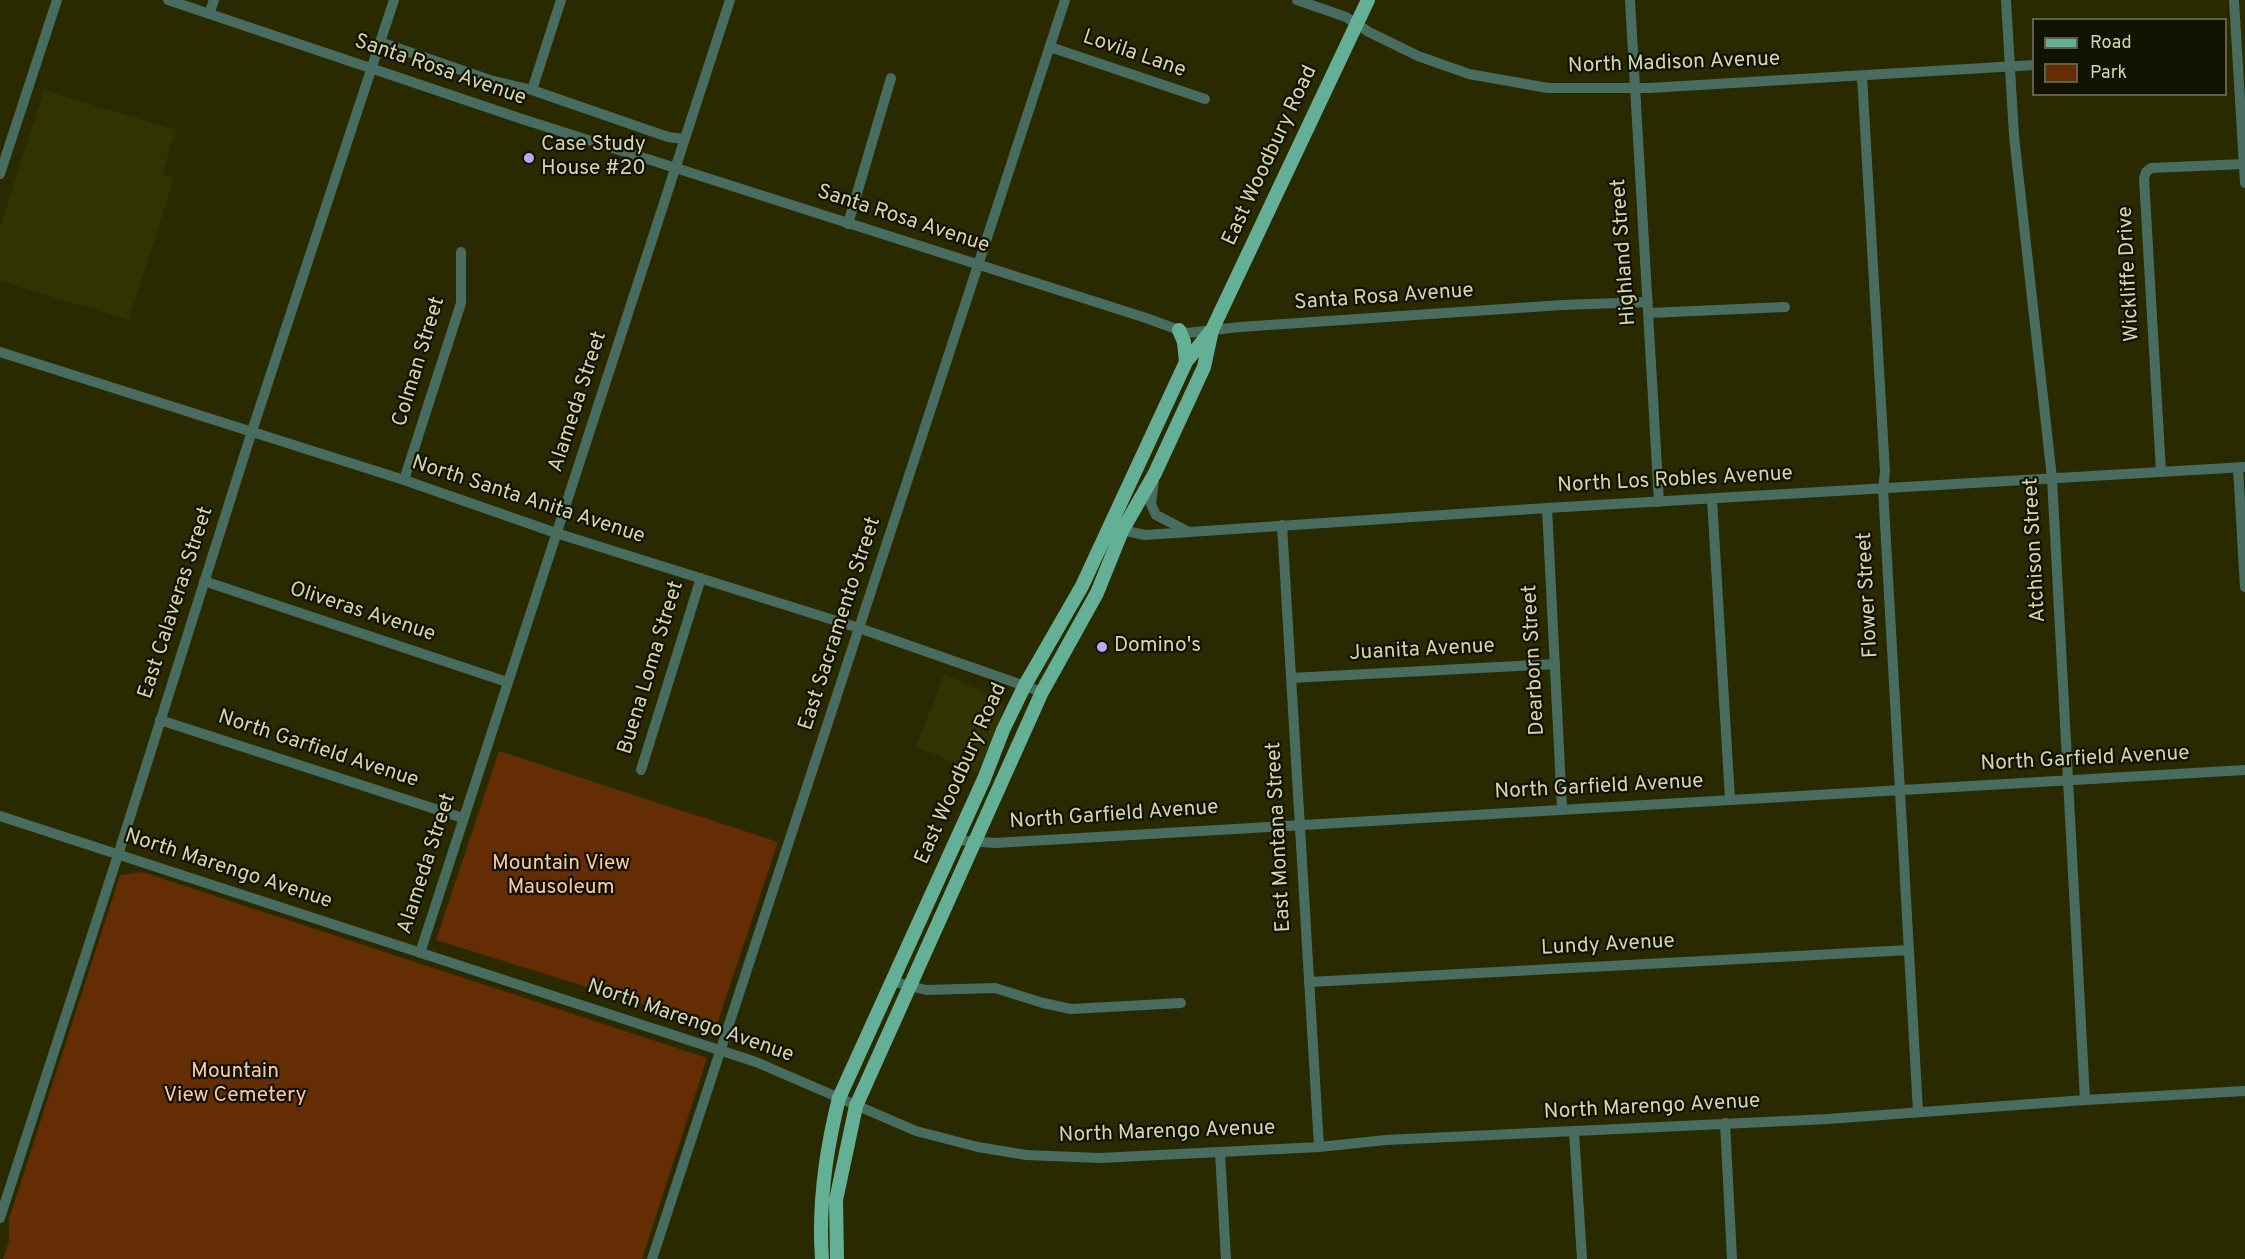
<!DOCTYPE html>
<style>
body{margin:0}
#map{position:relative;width:2245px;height:1259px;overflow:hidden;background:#2a2a00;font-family:Overpass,sans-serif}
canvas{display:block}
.legend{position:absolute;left:2032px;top:18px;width:195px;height:78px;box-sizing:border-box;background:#121200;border:2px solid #5f6046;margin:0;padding:8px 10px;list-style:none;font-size:18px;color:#d3d5b0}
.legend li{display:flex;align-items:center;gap:12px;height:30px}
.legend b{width:30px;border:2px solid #5f6046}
</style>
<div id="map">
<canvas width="2245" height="1259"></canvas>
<ul class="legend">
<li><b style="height:8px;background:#64b097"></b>Road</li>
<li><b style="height:16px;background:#642d04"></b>Park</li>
</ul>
</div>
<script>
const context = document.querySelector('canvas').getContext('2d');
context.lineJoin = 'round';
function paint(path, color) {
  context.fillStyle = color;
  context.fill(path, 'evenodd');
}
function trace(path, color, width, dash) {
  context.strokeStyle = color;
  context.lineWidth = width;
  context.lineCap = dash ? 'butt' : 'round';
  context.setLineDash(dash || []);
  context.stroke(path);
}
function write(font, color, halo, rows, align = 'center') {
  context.font = font + ' Overpass,sans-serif';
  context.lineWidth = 4.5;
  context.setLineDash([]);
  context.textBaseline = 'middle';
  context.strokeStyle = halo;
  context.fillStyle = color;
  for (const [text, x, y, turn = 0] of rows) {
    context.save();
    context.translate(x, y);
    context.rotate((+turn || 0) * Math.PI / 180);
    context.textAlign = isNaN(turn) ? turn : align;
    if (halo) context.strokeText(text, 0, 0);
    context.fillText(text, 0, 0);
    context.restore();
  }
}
const built = new Path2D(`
 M44 90 176 130 162 174 174 178 129 320 0 281V228Z
 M944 674 1002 701 1004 708 978 773 916 747Z`);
const green = new Path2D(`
 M499 751 778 842 716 1027 436 940Z
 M142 872 707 1058 642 1259H3L9 1241V1219L120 875Z`);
const minor = new Path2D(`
 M168 0 522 119 1146 318 1187 333 1240 327 1562 305 1648 302
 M1297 0 1346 17 1369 32 1418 56 1469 74 1548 88H1649L2034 65
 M1630 0 1659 502
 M2006 0 2014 136 2052 478 2085 1100
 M2234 0 2245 183
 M209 14 214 0
 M380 42 490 80 532 90 668 137 684 139
 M1050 47 1205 99
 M1862 76 1885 472 1883 488 1918 1112
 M532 90 561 0
 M0 174 57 0
 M848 224 891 78
 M1649 313 1785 307
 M0 352 404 480 556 533 859 628 1042 692
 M2238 468 2245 587
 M2161 472 2144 178 2146 172 2151 168 2244 164
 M404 480 461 303V252
 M1154 480 1151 504 1156 515 1187 531
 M1712 499 1730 800
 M1547 508 1562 809
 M1282 525 1319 1147
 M1117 529 1145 535 1547 508 2245 467
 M204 581 507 682
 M1291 678 1555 664
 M160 720 463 818
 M641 770 701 578
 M0 816 756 1062 916 1131 978 1147 1026 1155 1100 1158 1319 1147 1386 1140 1828 1119 2085 1100 2245 1091
 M956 840 995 843 2245 770
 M420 953 730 0
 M891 981 926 990 995 988 1043 1003 1071 1009 1181 1003
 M1309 982 1909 950
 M1725 1123 1732 1259
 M1574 1131 1582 1259
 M1220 1153 1226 1259
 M0 1218 118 855 252 431 394 0
 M652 1259 1065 0`);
const major = new Path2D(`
 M1179 330 1184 342 1186 362
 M822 1259C818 1205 826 1150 839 1098L984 779 1003 730 1025 685 1082 586 1186 362 1210 332
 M837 1259 836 1200 856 1106 1042 692 1097 593 1122 531 1155 473 1204 367 1212 330 1368 0`);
const markers = [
 [529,158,6,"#b7abf8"],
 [1102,647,6,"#b7abf8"]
];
const streetNames = [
 ["Lovila Lane",1134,55,19],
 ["North Madison Avenue",1674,64,-2],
 ["Santa Rosa Avenue",440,71,19],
 ["East Woodbury Road",1271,156,-65],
 ["Santa Rosa Avenue",903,220,18],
 ["Highland Street",1625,252,-94],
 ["Wickliffe Drive",2130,274,-93],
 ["Santa Rosa Avenue",1384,298,-4],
 ["Colman Street",420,362,-73],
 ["Alameda Street",579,402,-72],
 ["North Los Robles Avenue",1675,481,-3],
 ["North Santa Anita Avenue",528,501,18],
 ["Atchison Street",2036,550,-93],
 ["Flower Street",1869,595,-93],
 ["East Calaveras Street",177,603,-72],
 ["Oliveras Avenue",362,613,18],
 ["East Sacramento Street",841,624,-72],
 ["Juanita Avenue",1422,651,-3],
 ["Dearborn Street",1535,660,-93],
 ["Buena Loma Street",652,668,-73],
 ["North Garfield Avenue",318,750,18],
 ["North Garfield Avenue",2085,760,-3],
 ["East Woodbury Road",962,774,-66],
 ["North Garfield Avenue",1599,788,-3],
 ["North Garfield Avenue",1114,816,-4],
 ["East Montana Street",1280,837,-93],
 ["Alameda Street",428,864,-72],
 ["North Marengo Avenue",228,870,18],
 ["Lundy Avenue",1608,946,-3],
 ["North Marengo Avenue",690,1022,19],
 ["North Marengo Avenue",1652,1108,-3],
 ["North Marengo Avenue",1167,1133,-2]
];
const poiNames = [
 ["Case Study",541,146],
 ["House #20",541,170],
 ["Domino's",1114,647]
];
const parkNames = [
 ["Mountain View",561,865],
 ["Mausoleum",561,889],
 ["Mountain",235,1073],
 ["View Cemetery",235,1097]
];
paint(built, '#323302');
paint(green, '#642d04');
trace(minor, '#496c60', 10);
trace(major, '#64b097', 14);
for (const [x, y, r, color] of markers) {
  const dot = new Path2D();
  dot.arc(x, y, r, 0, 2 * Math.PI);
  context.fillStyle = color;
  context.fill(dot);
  trace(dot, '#121200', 2);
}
write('21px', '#d3d5b0', '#121200', streetNames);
write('21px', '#d3d5b0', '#121200', poiNames, 'left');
write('21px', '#fcc6a8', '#121200', parkNames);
</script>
